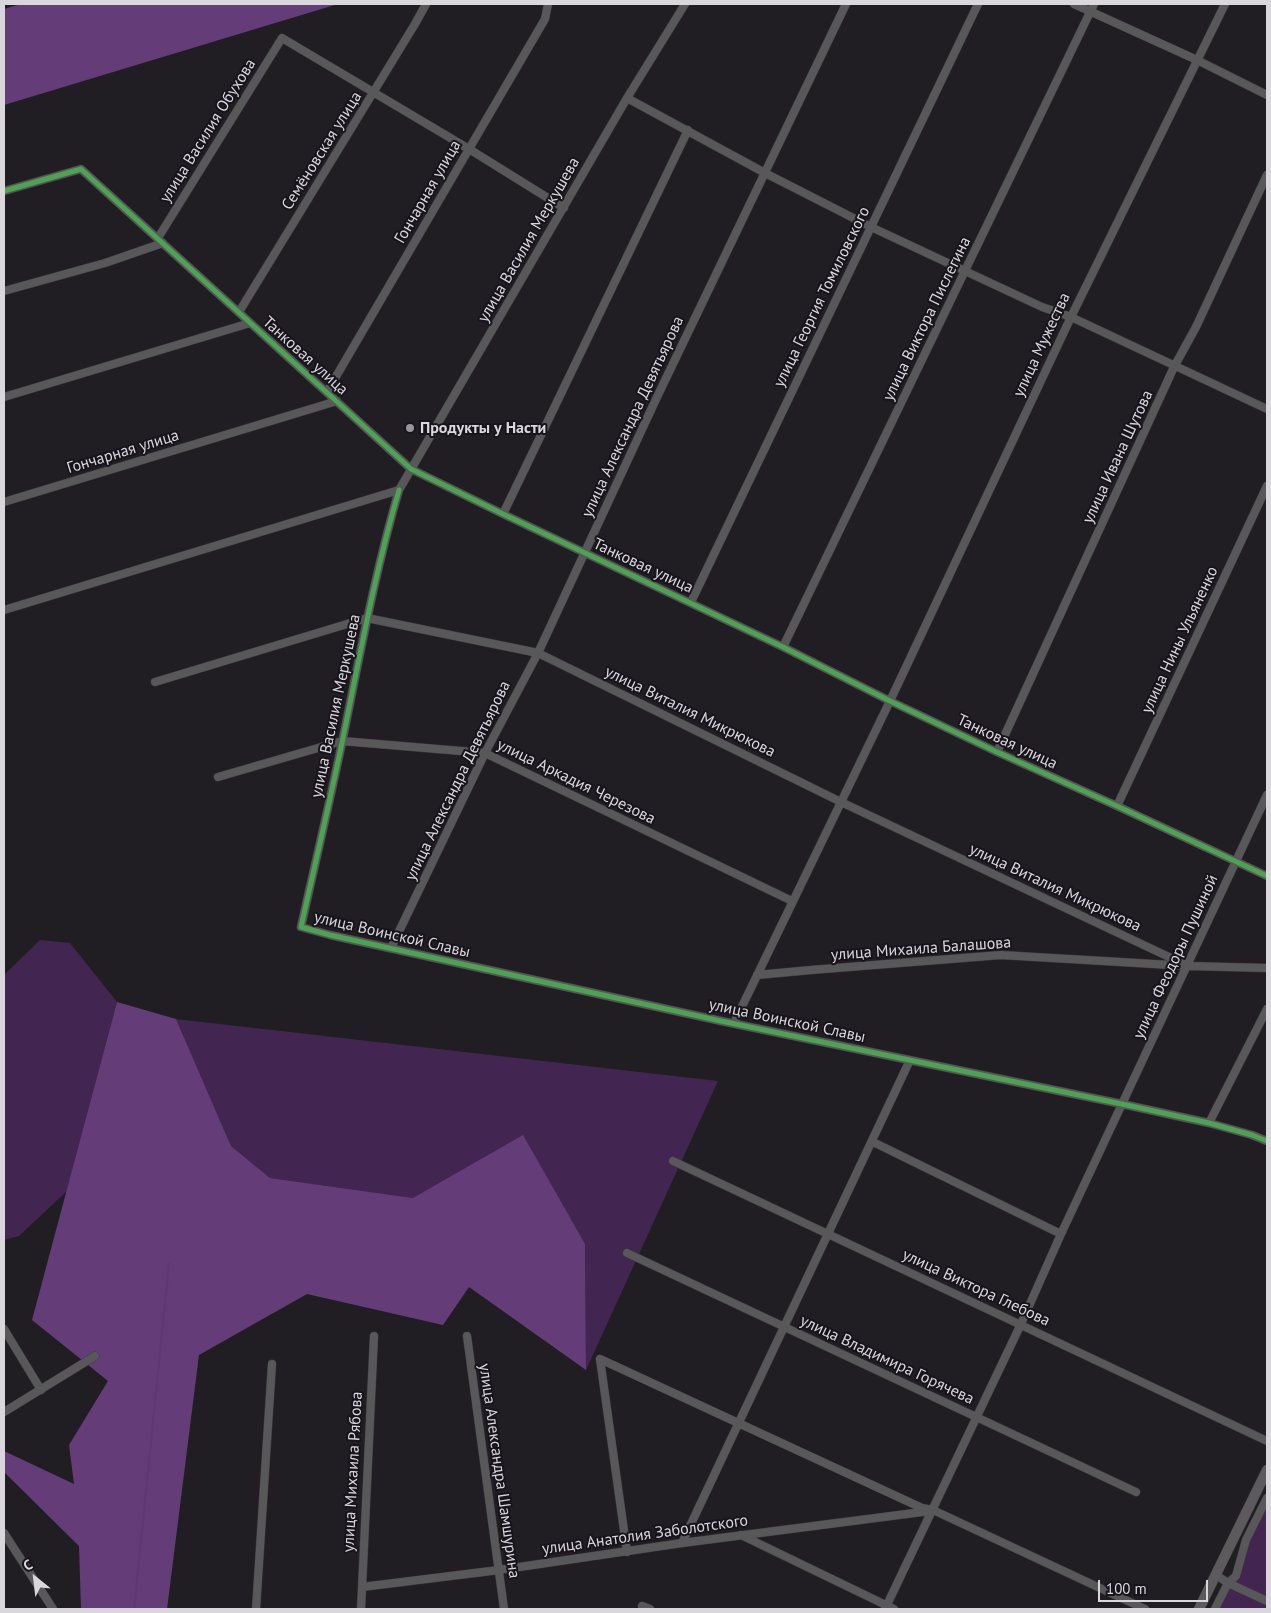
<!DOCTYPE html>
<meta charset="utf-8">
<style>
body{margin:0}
#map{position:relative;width:1271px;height:1613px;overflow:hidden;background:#211e23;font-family:"PT Sans",sans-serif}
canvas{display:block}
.frame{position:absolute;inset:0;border:5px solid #dad7dc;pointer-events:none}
.north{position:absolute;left:10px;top:1553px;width:50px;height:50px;-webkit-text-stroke:4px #18141b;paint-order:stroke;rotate:331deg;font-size:14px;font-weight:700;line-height:20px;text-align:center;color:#dad7dc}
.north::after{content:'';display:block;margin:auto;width:18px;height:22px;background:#dad7dc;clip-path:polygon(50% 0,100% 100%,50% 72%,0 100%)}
.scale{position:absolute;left:1098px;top:1580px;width:110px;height:22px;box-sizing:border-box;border:2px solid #dad7dc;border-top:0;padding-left:6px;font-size:15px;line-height:18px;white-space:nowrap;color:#dad7dc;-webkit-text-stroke:4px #18141b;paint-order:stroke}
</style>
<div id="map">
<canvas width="1271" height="1613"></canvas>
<div class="frame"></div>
<div class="north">С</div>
<div class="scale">100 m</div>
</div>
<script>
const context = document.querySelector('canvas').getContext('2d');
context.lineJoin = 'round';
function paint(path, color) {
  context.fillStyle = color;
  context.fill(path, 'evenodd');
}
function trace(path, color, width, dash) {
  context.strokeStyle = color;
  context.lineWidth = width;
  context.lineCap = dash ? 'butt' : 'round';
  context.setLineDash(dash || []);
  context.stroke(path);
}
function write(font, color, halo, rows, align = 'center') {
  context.font = font + ' "PT Sans",sans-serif';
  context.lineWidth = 4;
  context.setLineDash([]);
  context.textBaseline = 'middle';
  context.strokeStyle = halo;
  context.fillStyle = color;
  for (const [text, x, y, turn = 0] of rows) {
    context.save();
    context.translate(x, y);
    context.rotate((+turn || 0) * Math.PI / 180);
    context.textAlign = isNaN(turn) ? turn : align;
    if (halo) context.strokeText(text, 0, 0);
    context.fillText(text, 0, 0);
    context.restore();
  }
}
const green = new Path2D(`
 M40 940 70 943 117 1002 67 1191 19 1236 4 1240V975Z
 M176 1019 718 1081 586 1370 585 1244 413 1198 270 1178 231 1146Z
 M1267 1498V1609H1216Z`);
const forest = new Path2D(`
 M21 4H338L4 105V9Z
 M117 1002 176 1019 231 1146 270 1178 413 1198 523 1135 585 1244 586 1370 469 1287 443 1325 307 1294 199 1355 167 1609H81L79 1546 4 1472V1451L74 1484 69 1445 108 1381 32 1320Z`);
const stream = new Path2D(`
 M134 1609 169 1264`);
const street = new Path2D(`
 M1074 4 1197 60 1267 95
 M627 98 765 173 871 227 1042 307 1071 317 1267 409
 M4 191 81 169 411 469 503 514 783 647 890 701 997 752 1117 806 1267 876
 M158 238 282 38 469 149 564 208
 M4 291 105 263 163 243
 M239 312 415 24 426 4
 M327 392 545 19 548 4
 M4 397 250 323
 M399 490C375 572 360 655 343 738 330 801 315 864 301 927L330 935 721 1021 1122 1104 1209 1123 1252 1135 1267 1141
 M4 502 337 401
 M503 514 688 130
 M691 602 978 4
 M4 610 399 490 627 98 685 4
 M783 647 1094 4
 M155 682 367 618 538 653 841 802 1188 966
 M997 752 1174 367 1196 327 1267 175
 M218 777 342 741 485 753 792 901
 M1117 806 1267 486
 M391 948 485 753 538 653 657 397 846 4
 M757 975 811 970 1001 955 1188 966 1267 968
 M734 1023 890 701 1071 317 1225 4
 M1209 1123 1267 1009
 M873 1142 1061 1234
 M673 1161 1267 1441
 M627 1253 1136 1492
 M4 1329 41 1390
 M467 1336 504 1609
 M600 1359 922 1508 933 1510 1145 1609
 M600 1359 627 1552
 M4 1412 95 1356
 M4 1533 53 1609
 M741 1535 894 1609
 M682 1543 910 1060
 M1216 1575 1228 1583 1267 1601
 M362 1587 499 1570 682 1543 930 1511
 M642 1606 650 1609
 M256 1609 272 1364
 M361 1609 374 1336
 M885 1609 1021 1324 1061 1234 1267 795
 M1215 1609 1228 1583 1236 1576 1246 1540 1267 1498`);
const secondary = new Path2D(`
 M1199 1609 1267 1470`);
const cycleway = new Path2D(`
 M4 191 81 169 411 469 503 514 783 647 890 701 997 752 1117 806 1267 876
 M399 490C375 572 360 655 343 738 330 801 315 864 301 927L330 935 721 1021 1122 1104 1209 1123 1252 1135 1267 1141`);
const markers = [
 [410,428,5,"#99969b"]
];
const streetNames = [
 ["улица Василия Обухова",208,131,-58],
 ["Семёновская улица",322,151,-58],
 ["Гончарная улица",428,192,-60],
 ["улица Василия Меркушева",529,240,-60],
 ["улица Георгия Томиловского",822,297,-64],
 ["улица Виктора Пислегина",927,319,-64],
 ["улица Мужества",1042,345,-65],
 ["Танковая улица",305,356,42],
 ["улица Александра Девятьярова",633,417,-65],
 ["Гончарная улица",123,452,-17],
 ["улица Ивана Шутова",1118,457,-65],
 ["Танковая улица",643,566,25],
 ["улица Нины Ульяненко",1180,640,-65],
 ["улица Василия Меркушева",336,706,-78],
 ["улица Виталия Микрюкова",690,712,26],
 ["Танковая улица",1007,742,25],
 ["улица Александра Девятьярова",458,781,-64],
 ["улица Аркадия Черезова",576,782,26],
 ["улица Виталия Микрюкова",1055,888,25],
 ["улица Воинской Славы",392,935,13],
 ["улица Михаила Балашова",921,949,-4],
 ["улица Феодоры Пушиной",1176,957,-65],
 ["улица Воинской Славы",787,1021,12],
 ["улица Виктора Глебова",976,1288,25],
 ["улица Владимира Горячева",887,1360,25],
 ["улица Александра Шамшурина",499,1471,82],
 ["улица Михаила Рябова",353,1472,-87],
 ["улица Анатолия Заболотского",645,1535,-8]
];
const poiNames = [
 ["Продукты у Насти",420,428]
];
paint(green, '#422551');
paint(forest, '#643d78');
trace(stream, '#603875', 2.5);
trace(street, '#3b393c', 9);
trace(secondary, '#3b393c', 11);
trace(street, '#585759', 8);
trace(secondary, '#5c5a5c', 10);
trace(cycleway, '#4ca352', 5);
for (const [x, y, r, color] of markers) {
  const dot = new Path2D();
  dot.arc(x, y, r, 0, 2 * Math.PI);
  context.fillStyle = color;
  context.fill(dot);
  trace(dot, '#18141b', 2);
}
write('16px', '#dad7dc', '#18141b', streetNames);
write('bold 16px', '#dad7dc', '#18141b', poiNames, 'left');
</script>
